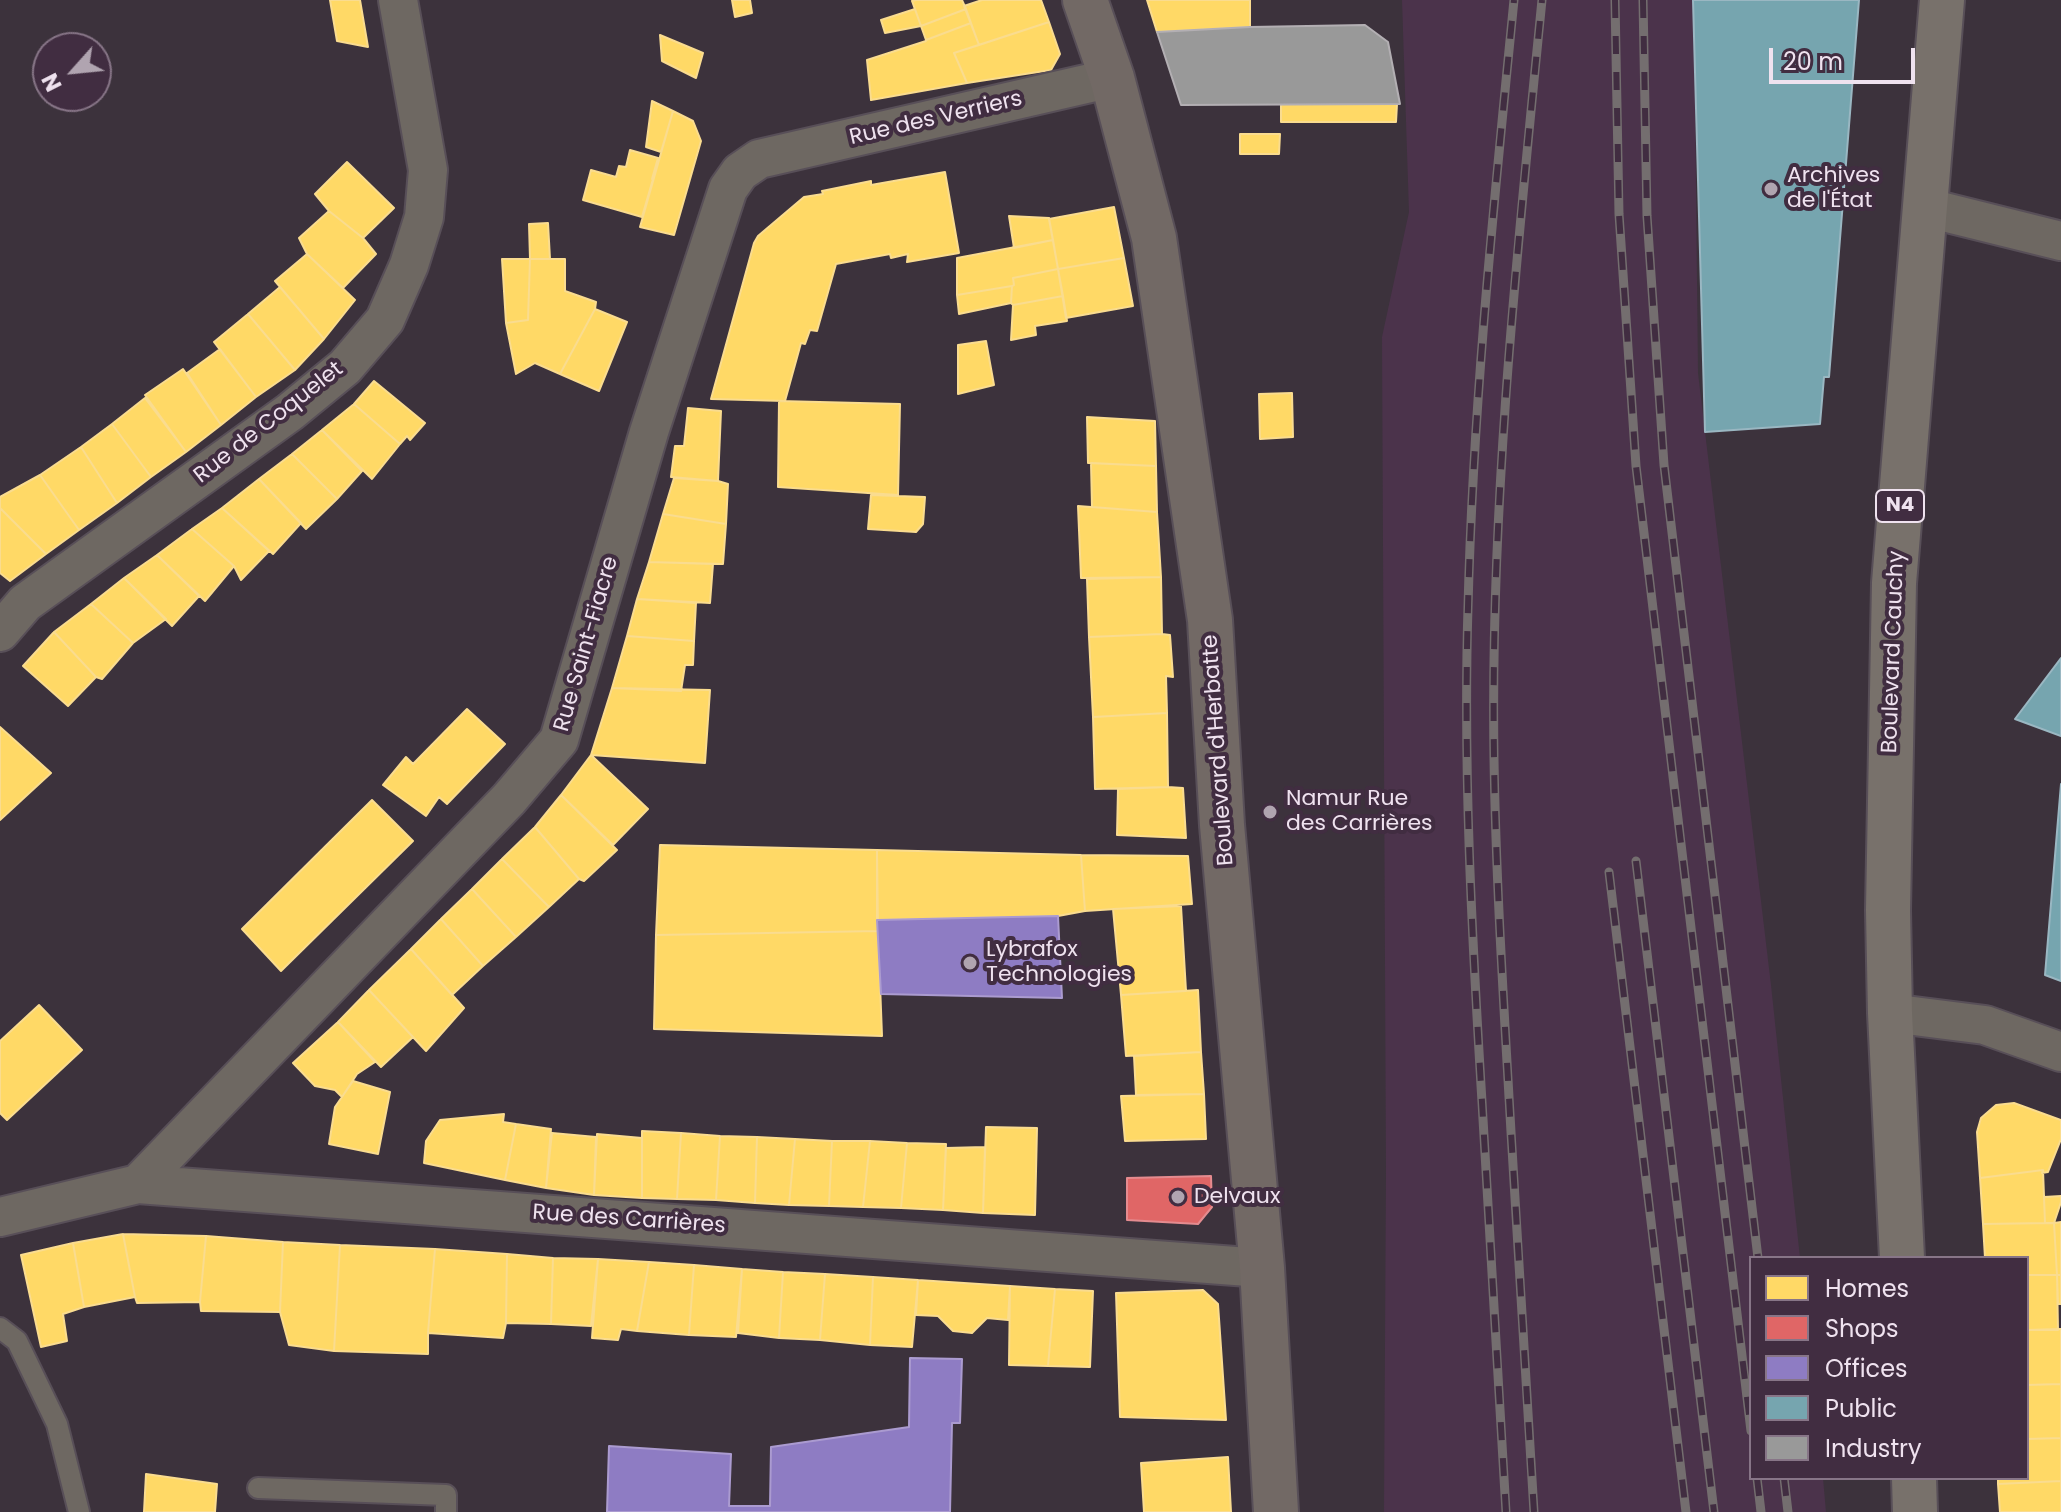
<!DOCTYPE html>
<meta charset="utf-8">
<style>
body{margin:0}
#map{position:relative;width:2061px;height:1512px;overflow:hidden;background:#3c323c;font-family:Poppins,sans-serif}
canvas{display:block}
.legend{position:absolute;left:1749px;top:1256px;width:280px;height:224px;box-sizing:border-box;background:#412d41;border:2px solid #877587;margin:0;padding:10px 14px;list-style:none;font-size:24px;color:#efe2ef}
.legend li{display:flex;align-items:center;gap:16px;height:40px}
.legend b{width:40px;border:2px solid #877587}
.north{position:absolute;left:32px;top:32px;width:80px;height:80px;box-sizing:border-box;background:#412d41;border:2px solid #877587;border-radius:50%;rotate:243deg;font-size:22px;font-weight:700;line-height:32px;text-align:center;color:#efe2ef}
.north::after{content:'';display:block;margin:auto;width:28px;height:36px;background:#b0a4b0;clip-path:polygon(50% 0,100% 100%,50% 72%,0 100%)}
.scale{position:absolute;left:1769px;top:48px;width:146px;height:36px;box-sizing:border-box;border:4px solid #efe2ef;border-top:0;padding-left:10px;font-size:24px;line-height:28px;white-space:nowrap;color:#efe2ef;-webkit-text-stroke:6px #412d41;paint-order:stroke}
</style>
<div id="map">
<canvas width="2061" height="1512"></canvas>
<ul class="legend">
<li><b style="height:22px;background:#ffd966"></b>Homes</li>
<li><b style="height:22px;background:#e06666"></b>Shops</li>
<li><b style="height:22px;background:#8e7cc3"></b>Offices</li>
<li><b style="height:22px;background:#76a5af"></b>Public</li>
<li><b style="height:22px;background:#999"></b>Industry</li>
</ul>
<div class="north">N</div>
<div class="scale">20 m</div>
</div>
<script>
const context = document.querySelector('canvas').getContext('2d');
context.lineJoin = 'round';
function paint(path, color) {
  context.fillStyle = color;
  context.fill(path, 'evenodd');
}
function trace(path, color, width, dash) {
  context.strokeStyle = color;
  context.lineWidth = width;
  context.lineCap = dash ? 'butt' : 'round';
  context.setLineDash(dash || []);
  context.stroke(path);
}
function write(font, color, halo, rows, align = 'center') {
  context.font = font + ' Poppins,sans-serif';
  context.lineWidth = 8;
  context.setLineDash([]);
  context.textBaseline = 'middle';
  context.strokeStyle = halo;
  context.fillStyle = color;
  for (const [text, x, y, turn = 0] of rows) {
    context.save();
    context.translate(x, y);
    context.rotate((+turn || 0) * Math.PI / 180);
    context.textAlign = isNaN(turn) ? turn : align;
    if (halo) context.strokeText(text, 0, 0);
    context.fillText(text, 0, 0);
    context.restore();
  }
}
const built = new Path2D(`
 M1402 0H1694L1698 373 1771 985 1800 1258H1751V1478H1823L1826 1512H1384L1386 1172 1382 337 1409 212Z`);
const homes = new Path2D(`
 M330 0H360L368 47 337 41Z
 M732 0H750L752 13 735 17Z
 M916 0H962L966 9 921 26 912 1Z
 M982 0H1041L1049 22 979 45 964 6Z
 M1147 0H1250V27L1157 32Z
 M915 9 921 26 885 33 881 20Z
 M966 9 971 23 926 40 921 26Z
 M1049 22 1060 54 1051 70 967 83 954 53Z
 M971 23 979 45 954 53 967 83 871 100 867 60 926 41V40Z
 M660 35 703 53 696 78 662 61Z
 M652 101 673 111 661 152 646 147Z
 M1281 104H1397L1396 122H1281Z
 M673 111 693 121 701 141 674 235 640 227Z
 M1240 134H1280L1279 154H1240Z
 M630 150 658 158 652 179H653L642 217 583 200 591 170 616 177 619 166 626 167Z
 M347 162 394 208 363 238 329 211 315 194Z
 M945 172 959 253 907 262 908 254 891 258 890 254 836 264 817 331 810 330 805 344 801 343 785 401 711 399 754 243 758 236 804 197 823 194 822 191 871 181V185Z
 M1114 207 1124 258 1058 269 1049 219Z
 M329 211 363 238 376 254 343 288 307 254 299 238Z
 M1009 216 1049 218 1053 240 1014 248Z
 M548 223 550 259H530L529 224Z
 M1053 240 1058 269 1013 278 1014 285 1012 286 957 295V258Z
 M307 254 355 300 324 339 275 281Z
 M1124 258 1133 306 1066 318 1058 269Z
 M502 259H530L528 320 506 323Z
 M530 259H565V291L596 302 595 309 560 374 535 363 516 374 506 323 528 320Z
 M1058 269 1063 296 1013 305 1011 303 1012 286 1014 285 1013 278Z
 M1012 286 1011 303 959 314 957 295Z
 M280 287 324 339 295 370 248 314Z
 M1063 296 1067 321 1035 326 1036 335 1011 340 1013 305Z
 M595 309 627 322 599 391 560 374Z
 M248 314 295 370 256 397 214 342Z
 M986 341 994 385 958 394V345Z
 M220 349 256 397 221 425 187 373Z
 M183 369 221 425 186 452 145 395Z
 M374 381 425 423 410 440 407 436 400 444 354 404Z
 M1292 393 1293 437 1260 439 1259 394Z
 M145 398 186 452 151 477 112 424Z
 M779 401 900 404 898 495 778 487Z
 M354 404 400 444 372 479 322 430Z
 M688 408 721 411 718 481 671 477 675 446H684Z
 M1087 417 1155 421 1156 466 1088 463Z
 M112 424 151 477 117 503 81 447Z
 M322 430 362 471 337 499 292 454Z
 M81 447 117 503 79 530 40 475Z
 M292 454 337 499 306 529 259 479Z
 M1091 463 1156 466 1157 512 1092 507Z
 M40 475 79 530 46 554 0 508V497Z
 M674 478 718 481 728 484 726 524 663 514Z
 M259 479 301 523 273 554 222 508Z
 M871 495 925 497 923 524 916 532 868 529Z
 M1078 506 1157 512 1161 577 1081 578Z
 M0 508 46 554 10 581 0 573Z
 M222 508 269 551 241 580 234 566 192 529Z
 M663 514 726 524 723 564 649 562Z
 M192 529 234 566 205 601 157 555Z
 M157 555 199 596 172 626 124 578Z
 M649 562 713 564 710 603 637 599Z
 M1161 577 1162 634 1089 637 1087 579Z
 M124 578 166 619 133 643 91 604Z
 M637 599 696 603 694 641 627 636Z
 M91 604 133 643 102 679 96 677 54 632Z
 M54 632 96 677 68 706 23 666Z
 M1162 634 1170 635 1173 677 1166 676 1167 713 1093 717 1089 637Z
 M627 636 694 641 693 665H685L681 691 612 688Z
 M612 688 710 690 705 763 591 755Z
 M467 709 505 744 447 804 439 797 426 816 383 785 406 757 413 764Z
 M1167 713 1168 787 1095 789 1093 717Z
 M0 727 51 773 0 820Z
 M591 755 648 809 613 845 561 795Z
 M1168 787 1183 788 1186 838 1117 835 1118 789Z
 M561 795 617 850 584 881 579 879 535 827Z
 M372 800 413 841 281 971 242 929Z
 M535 827 579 879 549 907 502 859Z
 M660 845 877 850 878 931 656 935Z
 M877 850 1081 855 1085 911 1058 916 877 920Z
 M1081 855 1188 856 1192 904 1085 911Z
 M502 859 549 907 516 937 472 889Z
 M472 889 516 937 483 966 441 919Z
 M1181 906 1186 991 1121 995 1113 909Z
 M441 919 483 966 452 995 411 949Z
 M878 931 882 1036 654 1029 656 935Z
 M411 949 464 1008 426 1051 369 990Z
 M369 990 413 1037 381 1067 338 1022Z
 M1198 990 1201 1052 1126 1056 1121 995Z
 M39 1005 82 1050 7 1120 0 1113V1041Z
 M338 1022 375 1062 357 1074 342 1097 335 1090 315 1086 293 1063Z
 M1201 1052 1204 1094 1136 1095 1134 1056Z
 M353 1081 390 1092 378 1154 329 1144 335 1107Z
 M1204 1094 1206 1139 1125 1141 1121 1096Z
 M2014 1103 2061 1120V1139L2048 1172 2042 1173 2043 1170 1980 1178 1977 1132 1981 1118 1996 1105Z
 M504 1114 503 1122 516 1124 505 1180 424 1163 426 1141 440 1120Z
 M516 1124 551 1129 546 1188 505 1180Z
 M986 1127 1037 1128 1035 1215 983 1213Z
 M642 1131 681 1133 677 1199 642 1198Z
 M552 1133 596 1137 594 1195 546 1188Z
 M681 1133 720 1136 716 1200 677 1199Z
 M597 1134 642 1138V1198L594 1195Z
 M720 1136 757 1137 755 1203 716 1200Z
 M757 1137 795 1139 789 1205 755 1203Z
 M795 1139 832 1141 829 1206 789 1205Z
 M832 1141H870L863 1207 829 1206Z
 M870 1141 907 1143 901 1208 863 1207Z
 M907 1143 946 1144 943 1210 901 1208Z
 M985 1147 983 1213 943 1210 946 1148Z
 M2043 1170 2045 1223 1983 1224 1980 1178Z
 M2061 1196V1202L2054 1223H2045L2044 1197Z
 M2061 1222V1275H2057L2054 1223Z
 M2054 1223 2057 1275H2027V1258H1985L1983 1224Z
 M123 1234 135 1297 84 1307 73 1243Z
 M123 1234 206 1236 200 1302 137 1303 135 1297Z
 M206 1236 283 1242 280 1312 201 1311 200 1302Z
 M283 1242 340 1245 334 1351 289 1345 280 1312Z
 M73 1243 84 1307 63 1314 67 1341 41 1347 21 1255Z
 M340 1245 435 1249 428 1333V1354L334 1351Z
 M435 1249 507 1254 506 1323 503 1338 428 1333Z
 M507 1254 553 1258 551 1324 506 1323Z
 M553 1258 598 1259 591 1326 551 1324Z
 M598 1259 649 1262 637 1331 621 1329 618 1340 592 1338Z
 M649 1262 694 1265 689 1335 637 1331Z
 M694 1265 742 1269 736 1337 689 1335Z
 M742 1269 783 1272 779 1338 738 1333Z
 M783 1272 825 1274 820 1340 779 1338Z
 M825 1274 873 1277 870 1345 820 1340Z
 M2027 1275H2057L2058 1330H2027Z
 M2057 1275H2061V1304H2058Z
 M873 1277 918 1280 912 1347 870 1345Z
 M918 1280 1010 1286 1008 1320 987 1318 972 1333 953 1331 938 1316 916 1315Z
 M1010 1286 1055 1289 1048 1366 1009 1365Z
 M1055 1289 1093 1291 1090 1367 1048 1366Z
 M1203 1290 1218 1304 1226 1420 1120 1417 1116 1293Z
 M2061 1329V1384L2027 1385V1330Z
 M2061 1384V1438L2027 1439V1385Z
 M2061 1438V1481L1998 1484V1478H2027V1439Z
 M1228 1457 1231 1512H1144L1141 1463Z
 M146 1474 217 1484 215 1512H144Z
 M2061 1481V1512H2000L1998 1484Z`);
const shops = new Path2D(`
 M1211 1176 1212 1207 1198 1224 1127 1220V1178Z`);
const offices = new Path2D(`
 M1058 916 1062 998 881 994 877 920Z
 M910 1358 962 1359 960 1423H952L950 1512H607L609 1446 731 1454 729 1506H770L771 1447 909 1427Z`);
const public = new Path2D(`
 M1693 0H1859L1829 377H1824L1820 424 1705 432Z
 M2061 658V736L2015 719Z
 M2061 784V981L2045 975Z`);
const industry = new Path2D(`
 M1365 25 1388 42 1400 104 1181 105 1157 32 1250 27Z`);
const lane = new Path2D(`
 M0 1328 17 1341 57 1424 79 1512
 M258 1488 446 1495V1512`);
const street = new Path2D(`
 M1924 207 2061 241
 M0 632 25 603 290 412 345 367 385 320 409 265 424 217 428 170 398 0
 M1890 1013 1985 1025 2061 1052
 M138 1184 509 799 559 740 649 432 728 189 740 172 759 159 1112 78
 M0 1217 138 1184 1262 1268`);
const secondary = new Path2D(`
 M1085 0 1112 78 1154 238 1210 620 1222 825 1262 1268 1276 1512`);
const primary = new Path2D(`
 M1902 1258 1890 1013 1888 910 1894 583 1942 0
 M1914 1478 1915 1512`);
const rail = new Path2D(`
 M1615 0 1619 214 1636 466 1751 1431
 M1643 0 1647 216 1664 465 1758 1258
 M1636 861 1714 1512
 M1609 872 1686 1512
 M1757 1478 1761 1512
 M1784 1478 1788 1512
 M1506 1512C1498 1375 1490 1238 1482 1102 1472 937 1463 772 1468 607 1473 404 1494 202 1514 0
 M1534 1512C1526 1385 1519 1259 1511 1132 1504 1008 1496 884 1494 759 1490 506 1517 252 1542 0`);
const markers = [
 [1771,189,8,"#b0a4b0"],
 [1270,812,8,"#b0a4b0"],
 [970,963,8,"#b0a4b0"],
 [1178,1197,8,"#b0a4b0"]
];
const shields = [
 [1900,506,48]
];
const shieldNames = [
 ["N4",1900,506]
];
const streetNames = [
 ["Rue des Verriers",936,119,-13],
 ["Rue de Coquelet",269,423,-38],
 ["Rue Saint-Fiacre",587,644,-74],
 ["Boulevard Cauchy",1894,652,-88],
 ["Boulevard d'Herbatte",1219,750,-94],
 ["Rue des Carrières",629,1220,4]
];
const poiNames = [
 ["Archives",1787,176],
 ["de l'État",1787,201],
 ["Namur Rue",1286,799],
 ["des Carrières",1286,824],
 ["Lybrafox",986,950],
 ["Technologies",986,975],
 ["Delvaux",1194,1197]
];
paint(built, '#4b334b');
paint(homes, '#ffd966');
trace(homes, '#fadc8f', 2);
paint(shops, '#e06666');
trace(shops, '#e48b8f', 2);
paint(offices, '#8e7cc3');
trace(offices, '#ab9bd0', 2);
paint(public, '#76a5af');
trace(public, '#9ab7c2', 2);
paint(industry, '#999');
trace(industry, '#b3afb3', 2);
trace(lane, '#584f58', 24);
trace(street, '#584f58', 42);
trace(secondary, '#584f58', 48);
trace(primary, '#584f58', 48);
trace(lane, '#6e6862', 20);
trace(street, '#6e6862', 38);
trace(secondary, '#726965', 44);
trace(primary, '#78716b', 44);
trace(rail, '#746e6f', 9);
trace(rail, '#412d41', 6, [18]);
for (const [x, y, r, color] of markers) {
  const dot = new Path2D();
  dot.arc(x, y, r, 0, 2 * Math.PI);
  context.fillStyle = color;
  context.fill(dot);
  trace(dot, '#412d41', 3);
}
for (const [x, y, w] of shields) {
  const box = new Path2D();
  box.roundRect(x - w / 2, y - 16, w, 32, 6);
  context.fillStyle = '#412d41';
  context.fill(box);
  trace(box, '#efe2ef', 2);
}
write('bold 20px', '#efe2ef', null, shieldNames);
write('22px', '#efe2ef', '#412d41', streetNames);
write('22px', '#efe2ef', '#412d41', poiNames, 'left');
</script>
